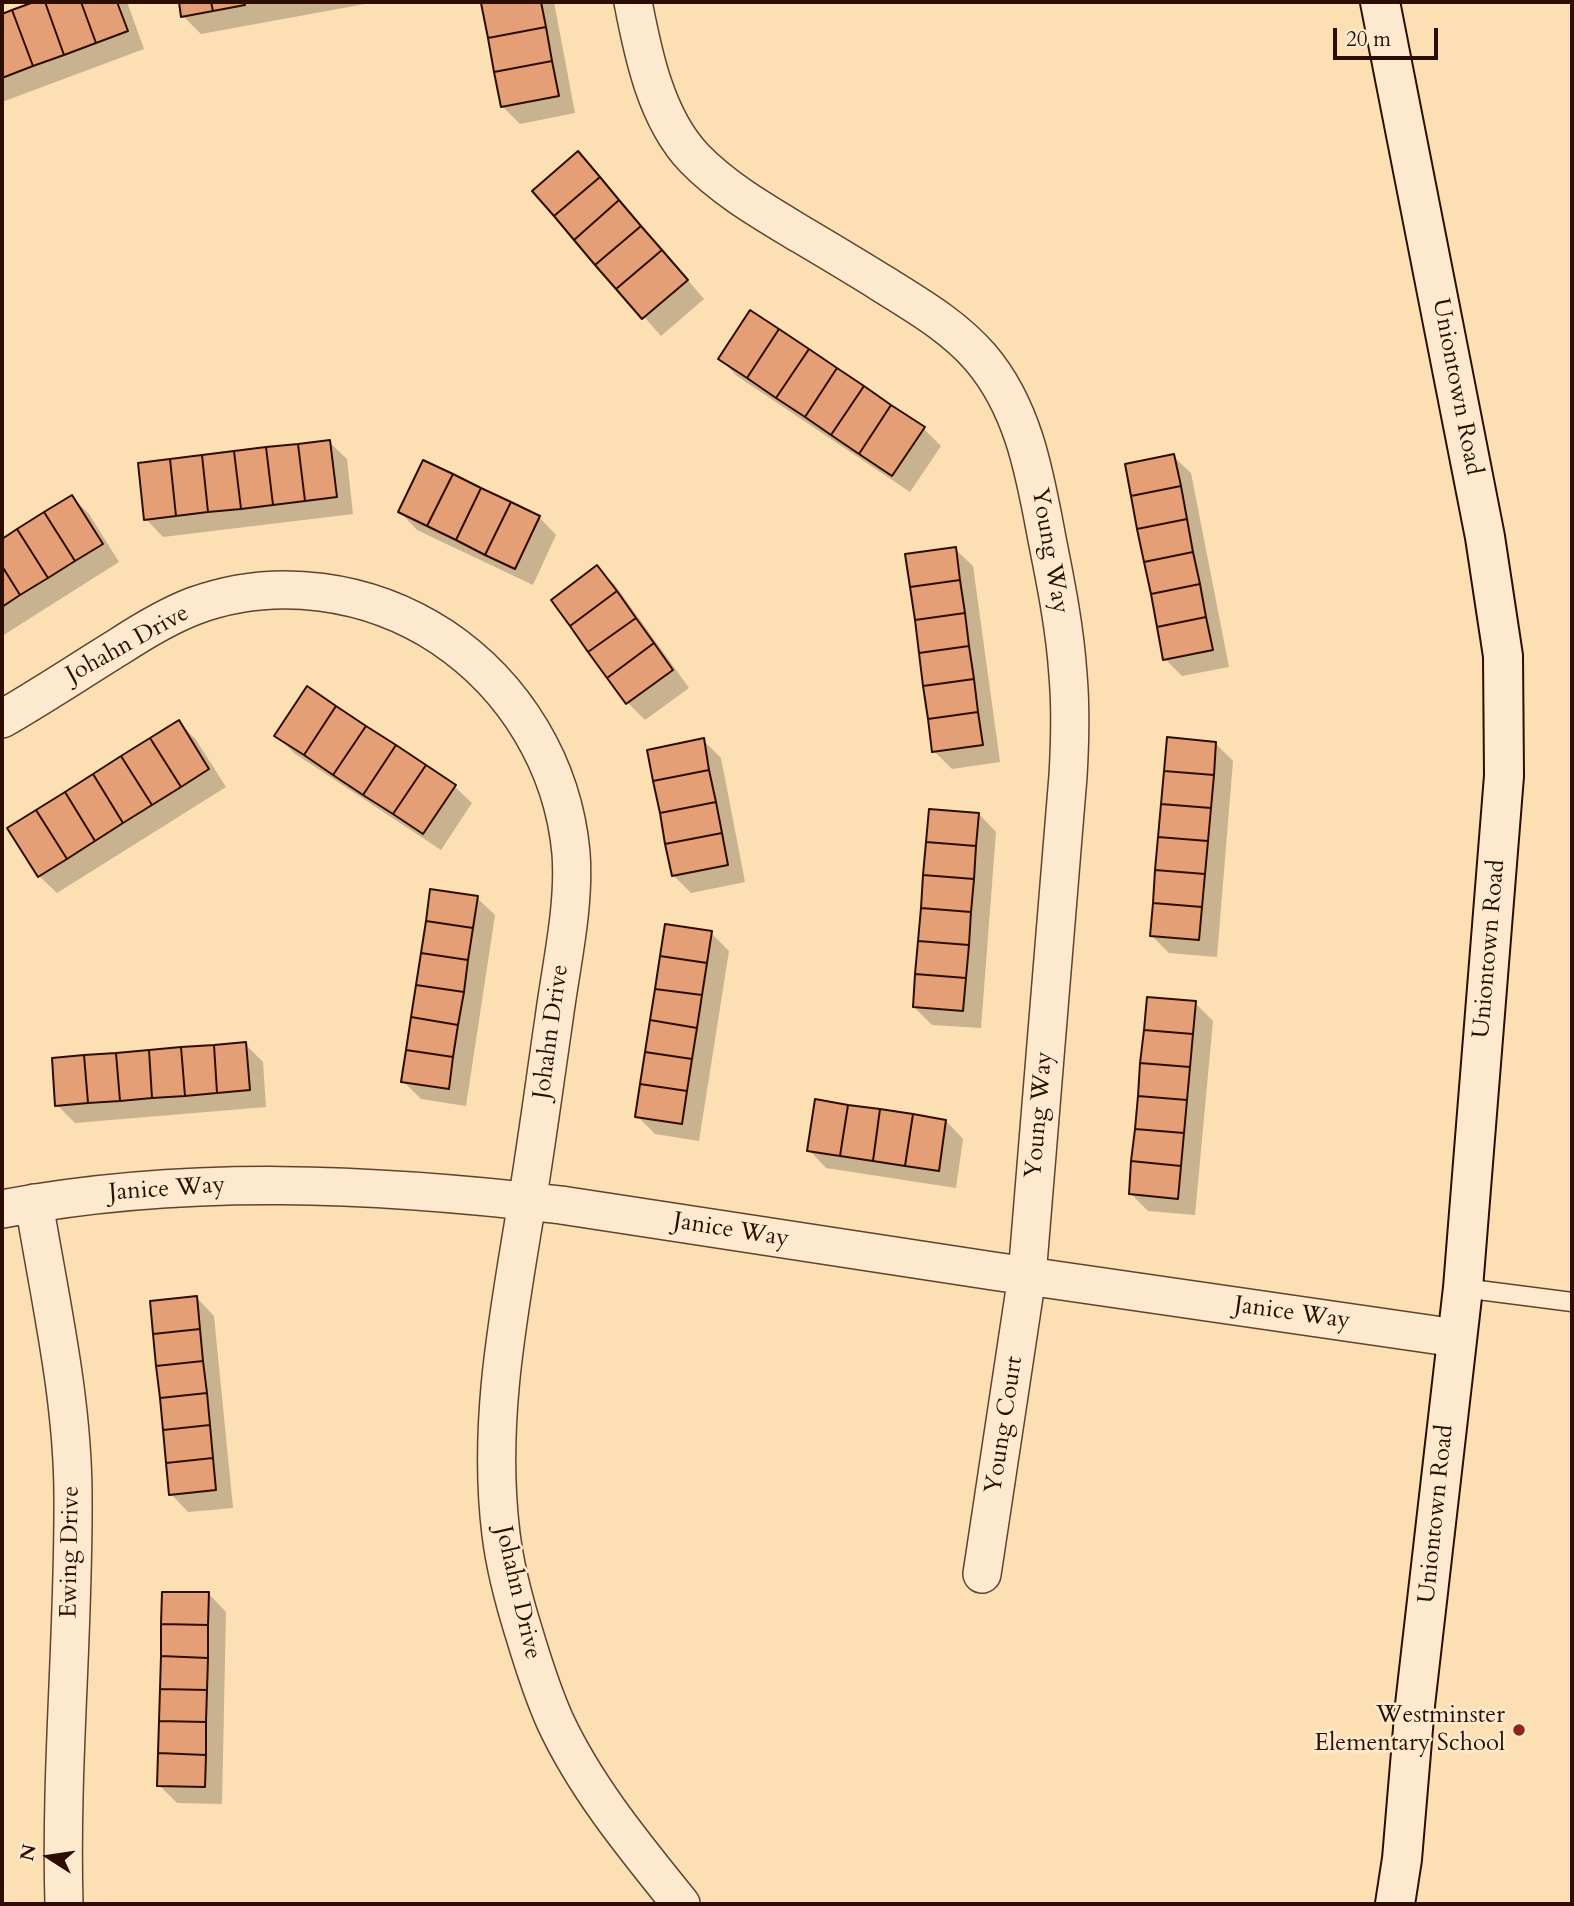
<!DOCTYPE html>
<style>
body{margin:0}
#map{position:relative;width:1574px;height:1906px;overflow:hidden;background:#fcdfb3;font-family:Cardo,serif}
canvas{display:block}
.frame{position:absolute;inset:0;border:4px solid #2d0d01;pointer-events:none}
.north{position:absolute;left:14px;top:1822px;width:70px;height:70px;-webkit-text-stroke:5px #fdeace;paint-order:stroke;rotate:282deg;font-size:19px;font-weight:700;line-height:28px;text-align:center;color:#2d0d01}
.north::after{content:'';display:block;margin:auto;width:24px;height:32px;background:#2d0d01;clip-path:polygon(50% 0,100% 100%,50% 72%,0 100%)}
.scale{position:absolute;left:1333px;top:28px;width:105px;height:32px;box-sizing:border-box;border:4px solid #2d0d01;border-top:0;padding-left:9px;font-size:21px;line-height:24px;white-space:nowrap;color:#2d0d01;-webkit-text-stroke:5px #fdeace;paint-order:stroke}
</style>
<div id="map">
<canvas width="1574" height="1906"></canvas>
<div class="frame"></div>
<div class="north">N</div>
<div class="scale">20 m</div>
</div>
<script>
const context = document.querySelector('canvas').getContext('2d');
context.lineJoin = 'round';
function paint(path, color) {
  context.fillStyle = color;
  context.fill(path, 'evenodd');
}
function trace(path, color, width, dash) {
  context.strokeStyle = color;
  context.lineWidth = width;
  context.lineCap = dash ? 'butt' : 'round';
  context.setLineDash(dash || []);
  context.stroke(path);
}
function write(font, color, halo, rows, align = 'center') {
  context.font = font + ' Cardo,serif';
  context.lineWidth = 5;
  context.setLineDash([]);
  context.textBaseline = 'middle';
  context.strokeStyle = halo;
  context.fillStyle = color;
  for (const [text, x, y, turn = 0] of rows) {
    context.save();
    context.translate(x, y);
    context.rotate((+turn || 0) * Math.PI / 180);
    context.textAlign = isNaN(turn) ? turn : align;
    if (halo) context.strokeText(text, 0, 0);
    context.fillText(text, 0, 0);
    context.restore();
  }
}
const shadow = new Path2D(`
 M39 2H127L144 49 2 102V16Z
 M180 2H376L201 34 183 16Z
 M483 2H554L575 113 520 124 502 106Z
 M595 171 704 299 661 336 534 191Z
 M720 359 923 428 941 446 910 492 737 376Z
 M329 442 347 459 353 514 163 537 146 519Z
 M1173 456 1191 473 1229 667 1182 676 1165 659Z
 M72 497 89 514 119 562 2 636V541Z
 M400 512 539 517 556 535 533 585 417 530Z
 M955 549 973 566 1000 762 952 769 934 751Z
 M597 568 615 585 689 688 645 720 628 703Z
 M179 722 196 740 226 787 57 893 39 876Z
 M276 735 454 786 472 803 441 850 294 753Z
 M703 740 721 758 745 882 691 893 673 875Z
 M1216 744 1233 761 1217 957 1169 953 1152 936Z
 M979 814 996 832 981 1028 932 1025 914 1007Z
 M477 898 495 915 466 1106 421 1099 403 1081Z
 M711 933 729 951 699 1141 655 1134 637 1116Z
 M1195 1003 1213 1021 1195 1215 1148 1211 1130 1193Z
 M245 1044 263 1062 266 1107 75 1123 57 1105Z
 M946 1121 963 1139 956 1188 826 1168 809 1150Z
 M197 1298 214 1316 233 1508 188 1512 171 1494Z
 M209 1594 226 1612 222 1804 177 1803 159 1785Z`);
const building = new Path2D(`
 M34 2H45L64 55 33 66 12 10Z
 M45 2H81L96 43 64 55Z
 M81 2H117L128 31 96 43Z
 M179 2H211L213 11 181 17Z
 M211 2H244L245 5 213 11Z
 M488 2H541L546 27 488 38 481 3Z
 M12 10 33 66 2 78V14Z
 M546 27 552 61 494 72 488 38Z
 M552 61 559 96 501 107 494 72Z
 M578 151 600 177 554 216 532 191Z
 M600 177 619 200 574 240 554 216Z
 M619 200 641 226 595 265 574 240Z
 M641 226 662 250 616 289 595 265Z
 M662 250 688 280 642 319 616 289Z
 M750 310 779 329 747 378 718 359Z
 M779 329 809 349 776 398 747 378Z
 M809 349 837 368 805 417 776 398Z
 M837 368 864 386 831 435 805 417Z
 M864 386 891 405 859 454 831 435Z
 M891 405 925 427 892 476 859 454Z
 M330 440 337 497 305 501 298 444Z
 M298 444 305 501 273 505 266 447Z
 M266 447 273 505 241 509 234 451Z
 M234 451 241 509 208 512 202 455Z
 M1174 454 1181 486 1131 496 1125 464Z
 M202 455 208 512 176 516 170 459Z
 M170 459 176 516 144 520 138 463Z
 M423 460 453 474 427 526 398 512Z
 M453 474 481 488 456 540 427 526Z
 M1181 486 1187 519 1137 529 1131 496Z
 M481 488 511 502 485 555 456 540Z
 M72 495 103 544 75 561 44 512Z
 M511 502 540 516 515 569 485 555Z
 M44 512 75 561 48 578 17 529Z
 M1187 519 1193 552 1144 562 1137 529Z
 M17 529 48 578 20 595 2 566V539Z
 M956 547 960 580 910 587 905 554Z
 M1193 552 1200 584 1151 594 1144 562Z
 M597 565 617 591 570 626 551 600Z
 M2 566 20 595 2 607Z
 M960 580 965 613 915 620 910 587Z
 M1200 584 1206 617 1157 627 1151 594Z
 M617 591 636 618 588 652 570 626Z
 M965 613 969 646 919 653 915 620Z
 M1206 617 1213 650 1163 660 1157 627Z
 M636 618 654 643 607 678 588 652Z
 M654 643 673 670 626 704 607 678Z
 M969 646 974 679 923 686 919 653Z
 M974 679 978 712 928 719 923 686Z
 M307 686 336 706 304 755 274 736Z
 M336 706 366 726 333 775 304 755Z
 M978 712 983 745 932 752 928 719Z
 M179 720 209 769 181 787 150 738Z
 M366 726 396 745 363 795 333 775Z
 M1167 737 1216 742 1214 775 1164 771Z
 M150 738 181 787 152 805 121 756Z
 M704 738 709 770 653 781 647 750Z
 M396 745 426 765 393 814 363 795Z
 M121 756 152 805 123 823 93 774Z
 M426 765 456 785 423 834 393 814Z
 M709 770 716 802 660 813 653 781Z
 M1164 771 1214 775 1211 808 1161 804Z
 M93 774 123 823 95 841 65 792Z
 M65 792 95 841 67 859 36 810Z
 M716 802 722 833 665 844 660 813Z
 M1161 804 1211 808 1208 841 1158 837Z
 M929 809 979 813 976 846 926 842Z
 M36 810 67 859 38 877 7 828Z
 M722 833 728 865 672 876 665 844Z
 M1158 837 1208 841 1205 874 1155 870Z
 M926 842 976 846 974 879 923 875Z
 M1155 870 1205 874 1202 907 1153 903Z
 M923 875 974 879 971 912 921 908Z
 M430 889 478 896 473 928 426 921Z
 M1153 903 1202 907 1199 940 1150 936Z
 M921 908 971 912 969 945 918 941Z
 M426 921 473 928 468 960 421 953Z
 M665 924 712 931 707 963 660 956Z
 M918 941 969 945 966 978 915 974Z
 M421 953 468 960 464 992 416 985Z
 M660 956 707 963 702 995 655 989Z
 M915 974 966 978 963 1011 913 1007Z
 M416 985 464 992 458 1025 411 1017Z
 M655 989 702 995 697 1028 650 1020Z
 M1147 997 1196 1001 1193 1034 1144 1030Z
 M411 1017 458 1025 453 1057 406 1050Z
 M650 1020 697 1028 692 1059 645 1052Z
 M1144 1030 1193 1034 1190 1067 1140 1063Z
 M246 1042 250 1090 217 1093 214 1045Z
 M214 1045 217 1093 185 1096 181 1047Z
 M181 1047 185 1096 152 1098 149 1050Z
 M149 1050 152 1098 120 1101 116 1053Z
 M406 1050 453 1057 449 1089 401 1082Z
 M645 1052 692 1059 687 1091 640 1084Z
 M116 1053 120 1101 88 1103 84 1055Z
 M84 1055 88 1103 55 1106 52 1058Z
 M1140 1063 1190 1067 1187 1100 1138 1096Z
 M640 1084 687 1091 682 1124 635 1117Z
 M1138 1096 1187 1100 1184 1133 1135 1129Z
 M815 1099 848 1105 840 1156 807 1151Z
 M848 1105 880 1109 873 1161 840 1156Z
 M880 1109 913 1114 905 1166 873 1161Z
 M913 1114 946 1120 939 1171 905 1166Z
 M1135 1129 1184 1133 1181 1166 1131 1161Z
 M1131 1161 1181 1166 1178 1199 1129 1194Z
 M197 1296 200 1329 153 1334 150 1301Z
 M200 1329 203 1361 156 1366 153 1334Z
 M203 1361 207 1393 160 1398 156 1366Z
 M207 1393 210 1425 163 1430 160 1398Z
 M210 1425 213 1458 166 1463 163 1430Z
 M213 1458 216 1490 169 1495 166 1463Z
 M162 1592H209L208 1625 161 1624Z
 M161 1624 208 1625V1658L161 1656Z
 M161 1656 208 1658 207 1690 160 1689Z
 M160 1689 207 1690 206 1722 159 1721Z
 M159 1721 206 1722V1755L158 1753Z
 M158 1753 206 1755 205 1787 157 1786Z`);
const lane = new Path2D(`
 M1463 1288 1572 1302`);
const street = new Path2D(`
 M633 2C643 54 656 118 694 158 725 190 764 212 802 235 829 251 856 267 883 284 918 306 953 326 980 357 1024 408 1035 475 1047 539 1056 584 1065 629 1068 675 1071 709 1070 742 1068 776L1027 1276 982 1574
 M2 719C42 696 81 670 120 646 143 631 168 616 194 606 276 576 369 589 442 637 515 686 563 765 571 853 575 907 561 965 554 1019 545 1080 537 1141 527 1202 509 1313 487 1422 501 1534 505 1567 514 1601 524 1633 533 1663 542 1692 555 1721 586 1788 635 1847 681 1904
 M34 1203C50 1300 73 1399 73 1497 74 1633 60 1768 64 1904
 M2 1209C189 1174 373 1183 561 1205L993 1271 1456 1338`);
const secondary = new Path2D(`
 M1380 2 1485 537 1503 656 1504 776 1463 1288 1415 1705 1402 1859 1395 1904`);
const markers = [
 [1519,1730,7,"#8f2418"]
];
const streetNames = [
 ["Uniontown Road",1456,387,79],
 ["Young Way",1049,551,80],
 ["Johahn Drive",128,645,-29],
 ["Uniontown Road",1490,949,-85],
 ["Johahn Drive",552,1032,-82],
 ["Young Way",1040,1115,-85],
 ["Janice Way",167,1190,-4],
 ["Janice Way",731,1231,9],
 ["Janice Way",1292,1314,8],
 ["Young Court",1005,1425,-81],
 ["Uniontown Road",1437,1514,-84],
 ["Ewing Drive",71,1552,-89],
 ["Johahn Drive",517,1593,77]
];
const poiNames = [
 ["Westminster",1505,1716],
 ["Elementary School",1505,1744]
];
paint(shadow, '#0003');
paint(building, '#e59f77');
trace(building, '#2d0d01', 2);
trace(lane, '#61422e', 21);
trace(street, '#61422e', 40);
trace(secondary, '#2d0d01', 42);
trace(lane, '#fdeace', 18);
trace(street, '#fdeace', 37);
trace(secondary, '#fdeace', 38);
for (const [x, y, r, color] of markers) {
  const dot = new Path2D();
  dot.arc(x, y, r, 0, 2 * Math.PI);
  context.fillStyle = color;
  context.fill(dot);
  trace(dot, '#fdeace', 2.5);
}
write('24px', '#2d0d01', '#fdeace', streetNames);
write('24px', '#2d0d01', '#fdeace', poiNames, 'right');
</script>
